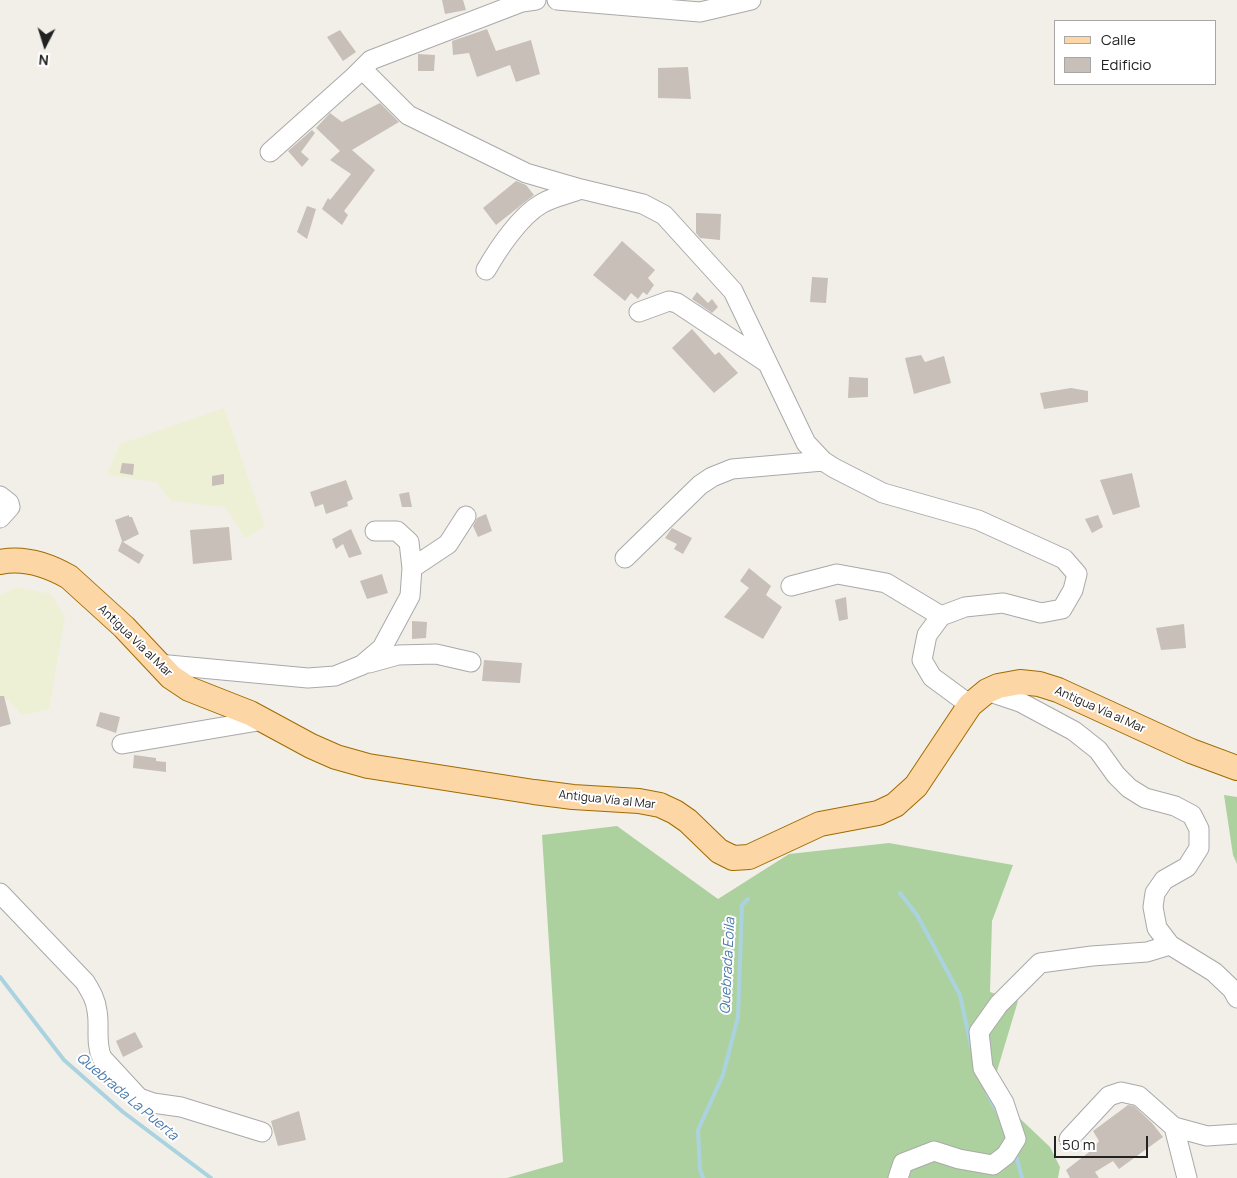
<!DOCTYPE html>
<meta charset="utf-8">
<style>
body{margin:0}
#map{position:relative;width:1237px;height:1178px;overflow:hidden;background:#f2efe9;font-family:Manrope,sans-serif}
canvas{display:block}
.legend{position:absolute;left:1054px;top:20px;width:162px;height:65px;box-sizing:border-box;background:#fff;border:1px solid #a7a7a7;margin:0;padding:6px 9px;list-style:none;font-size:15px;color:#222}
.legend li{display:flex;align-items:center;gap:10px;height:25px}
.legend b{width:25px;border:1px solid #a7a7a7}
.north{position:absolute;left:20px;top:20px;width:50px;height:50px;-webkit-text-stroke:4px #fff;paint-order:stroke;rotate:185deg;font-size:14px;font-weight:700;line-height:20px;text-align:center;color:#222}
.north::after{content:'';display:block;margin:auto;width:18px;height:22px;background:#222;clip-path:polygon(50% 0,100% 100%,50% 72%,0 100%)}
.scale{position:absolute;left:1054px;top:1136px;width:94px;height:22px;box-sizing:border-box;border:2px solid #222;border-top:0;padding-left:6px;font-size:15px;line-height:18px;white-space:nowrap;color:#222;-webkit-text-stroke:4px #fff;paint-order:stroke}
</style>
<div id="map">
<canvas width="1237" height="1178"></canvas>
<ul class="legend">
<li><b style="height:6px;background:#fcd6a4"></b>Calle</li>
<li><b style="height:14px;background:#c7bfb8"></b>Edificio</li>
</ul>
<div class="north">N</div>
<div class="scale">50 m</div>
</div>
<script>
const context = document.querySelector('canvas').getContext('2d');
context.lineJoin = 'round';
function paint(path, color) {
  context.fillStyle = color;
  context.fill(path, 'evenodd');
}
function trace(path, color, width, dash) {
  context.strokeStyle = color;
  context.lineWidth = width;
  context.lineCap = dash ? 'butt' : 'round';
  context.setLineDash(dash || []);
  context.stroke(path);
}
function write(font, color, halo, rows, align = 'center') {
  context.font = font + ' Manrope,sans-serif';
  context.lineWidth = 4;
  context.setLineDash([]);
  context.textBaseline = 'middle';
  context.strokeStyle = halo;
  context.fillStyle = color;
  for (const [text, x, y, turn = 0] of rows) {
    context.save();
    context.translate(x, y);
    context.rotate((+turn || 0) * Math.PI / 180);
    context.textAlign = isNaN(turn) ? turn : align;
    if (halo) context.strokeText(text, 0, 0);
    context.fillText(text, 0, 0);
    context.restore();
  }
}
const farmland = new Path2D(`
 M224 408 265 526 245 538 225 507 171 501 157 482 107 475 120 444Z
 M18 587 51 594 65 617 49 709 22 715 8 700 0 701V595Z`);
const forest = new Path2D(`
 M1224 795 1237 797V864L1233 855Z
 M617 826 718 899 789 854 889 843 1013 865 992 921 990 992 1018 1001 991 1091 1050 1147 1060 1167 1058 1178H507L563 1162 542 835Z`);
const stream = new Path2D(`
 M900 893 917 915 960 995 971 1046
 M0 977 64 1060 123 1112 211 1178
 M988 1095 998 1113
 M1015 1151 1022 1178
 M703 1178 700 1169 698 1130 723 1075 738 1017 742 905 748 899`);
const building = new Path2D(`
 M442 0H463L466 10 445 14Z
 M487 29 496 51 531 40 540 74 516 82 510 65 477 77 469 53 453 55 452 41Z
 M340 30 356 52 343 61 327 37Z
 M418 54 435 55 434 71H418Z
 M688 67 691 99 658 98V68Z
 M380 103 399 122 352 150 375 170 344 211 348 215 342 225 322 209 328 198 330 200 351 174 330 160 340 151 316 128 330 113 342 122Z
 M312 130 315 133 301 152 309 159 302 167 288 151Z
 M516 181 526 185 534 195 496 225 483 208Z
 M307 206 316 209 307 239 297 232Z
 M696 213 721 214 720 240 700 238 696 233Z
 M622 241 655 270 648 278 654 285 647 295 643 292 638 299 631 293 625 301 593 275Z
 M812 277 828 278 826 303 810 302Z
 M697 292 708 303 712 299 718 307 712 313 692 299Z
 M692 329 715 355 719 352 738 373 714 393 672 348Z
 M921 355 925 362 944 356 951 383 914 394 905 358Z
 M849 377 868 378V397L848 398Z
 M1071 388 1088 391V402L1044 409 1040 393Z
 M122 463 134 464 133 475 120 473Z
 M1132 473 1140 507 1113 515 1100 480Z
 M224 474V484L212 486V476Z
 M346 480 353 499 347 502 348 506 326 514 323 504 315 507 310 492Z
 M409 492 412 507H402L399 494Z
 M486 514 492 531 478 537 473 526 477 518Z
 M129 515V517H132L139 534 123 542 144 555 139 564 118 551 122 541 115 520Z
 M1098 515 1103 527 1092 533 1085 519Z
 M229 527 232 560 193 564 190 530Z
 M672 528 692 538 683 554 674 549 677 544 665 538Z
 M351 529 362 554 349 558 343 544 336 549 332 539Z
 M749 568 771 586 766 595 782 607 763 639 724 617 749 588 740 581Z
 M382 574 388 593 367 599 360 581Z
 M846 597 848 619 839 621 835 600Z
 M412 621 427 622 426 638 412 639Z
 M1184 624 1186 648 1161 650 1156 628Z
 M484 660 522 663 520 683 482 681Z
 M0 696H4L11 724 0 727Z
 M100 712 120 717 116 733 96 726Z
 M134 755 156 758V761L166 762V772L133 768Z
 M135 1032 143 1047 123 1057 116 1041Z
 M1128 1105 1134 1106 1152 1123 1163 1137 1119 1169 1113 1161 1095 1172 1099 1178H1070L1066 1170 1093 1149 1099 1141 1093 1131Z
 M299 1111 306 1140 278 1146 271 1121Z`);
const minor = new Path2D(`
 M557 0 700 12 751 0
 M362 69 408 115 526 173 581 189 643 204 664 215 733 291 806 443 823 461 834 468 883 493 978 520 1064 559 1077 574 1073 590 1062 609 1041 613 1003 603 965 607 941 616 927 635 922 660 932 677 970 705
 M270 152 355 76 371 60 522 2 536 0
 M486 270C498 249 520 216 541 204 552 197 569 194 581 189
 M639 312 669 301 677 303 766 362
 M0 496 9 503 10 507 0 518
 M625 558 700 485 712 477 732 469 823 461
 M412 568 448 544 466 516
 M791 586 837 574 886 583 941 616
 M369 663 398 655 436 654 471 662
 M158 664 308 678 335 676 362 665 382 648 410 596 412 568 409 542 397 531H375
 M987 691 1020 702 1074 731 1098 750 1116 775 1129 788 1145 798 1175 806 1192 815 1199 829V848L1187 867 1164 880 1155 893 1153 907 1157 928 1170 945 1214 972 1232 989 1237 998
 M122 744 264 720
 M0 893 85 982C91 992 96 1000 97 1011 100 1026 95 1043 102 1058L139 1098 153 1103 181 1107 262 1132
 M1174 1127 1187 1178
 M1069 1139 1109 1096 1121 1092 1139 1096 1174 1127 1207 1136 1237 1134
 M898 1178 903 1163 934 1151 959 1159 993 1165 1006 1155 1016 1139 1004 1103 983 1068 979 1032 999 1004 1040 963 1092 956 1147 952 1170 945`);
const major = new Path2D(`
 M0 562C24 557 48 565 69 577L124 627 171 677 189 689 250 713 311 746 336 757 368 766 534 792 573 797 639 801 660 805 675 812 688 821 719 851 733 858 749 857 820 824 878 813 895 805 916 786 970 705 987 691 998 686 1020 682 1039 684 1058 690 1191 751 1237 768`);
const streetNames = [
 ["Antigua Vía al Mar",135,641,44],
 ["Antigua Vía al Mar",1100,710,24],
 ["Antigua Vía al Mar",607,800,6]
];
const waterNames = [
 ["Quebrada Eoila",728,966,-87],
 ["Quebrada La Puerta",127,1097,40]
];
paint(farmland, '#eef0d5');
paint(forest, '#add19e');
trace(stream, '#aad3df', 4);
paint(building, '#c7bfb8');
trace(minor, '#a9a9a9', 21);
trace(major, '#a06b00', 26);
trace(minor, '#fff', 19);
trace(major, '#fcd6a4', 24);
write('12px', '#222', '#fff', streetNames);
write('italic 14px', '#4a7aab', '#fff', waterNames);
</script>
